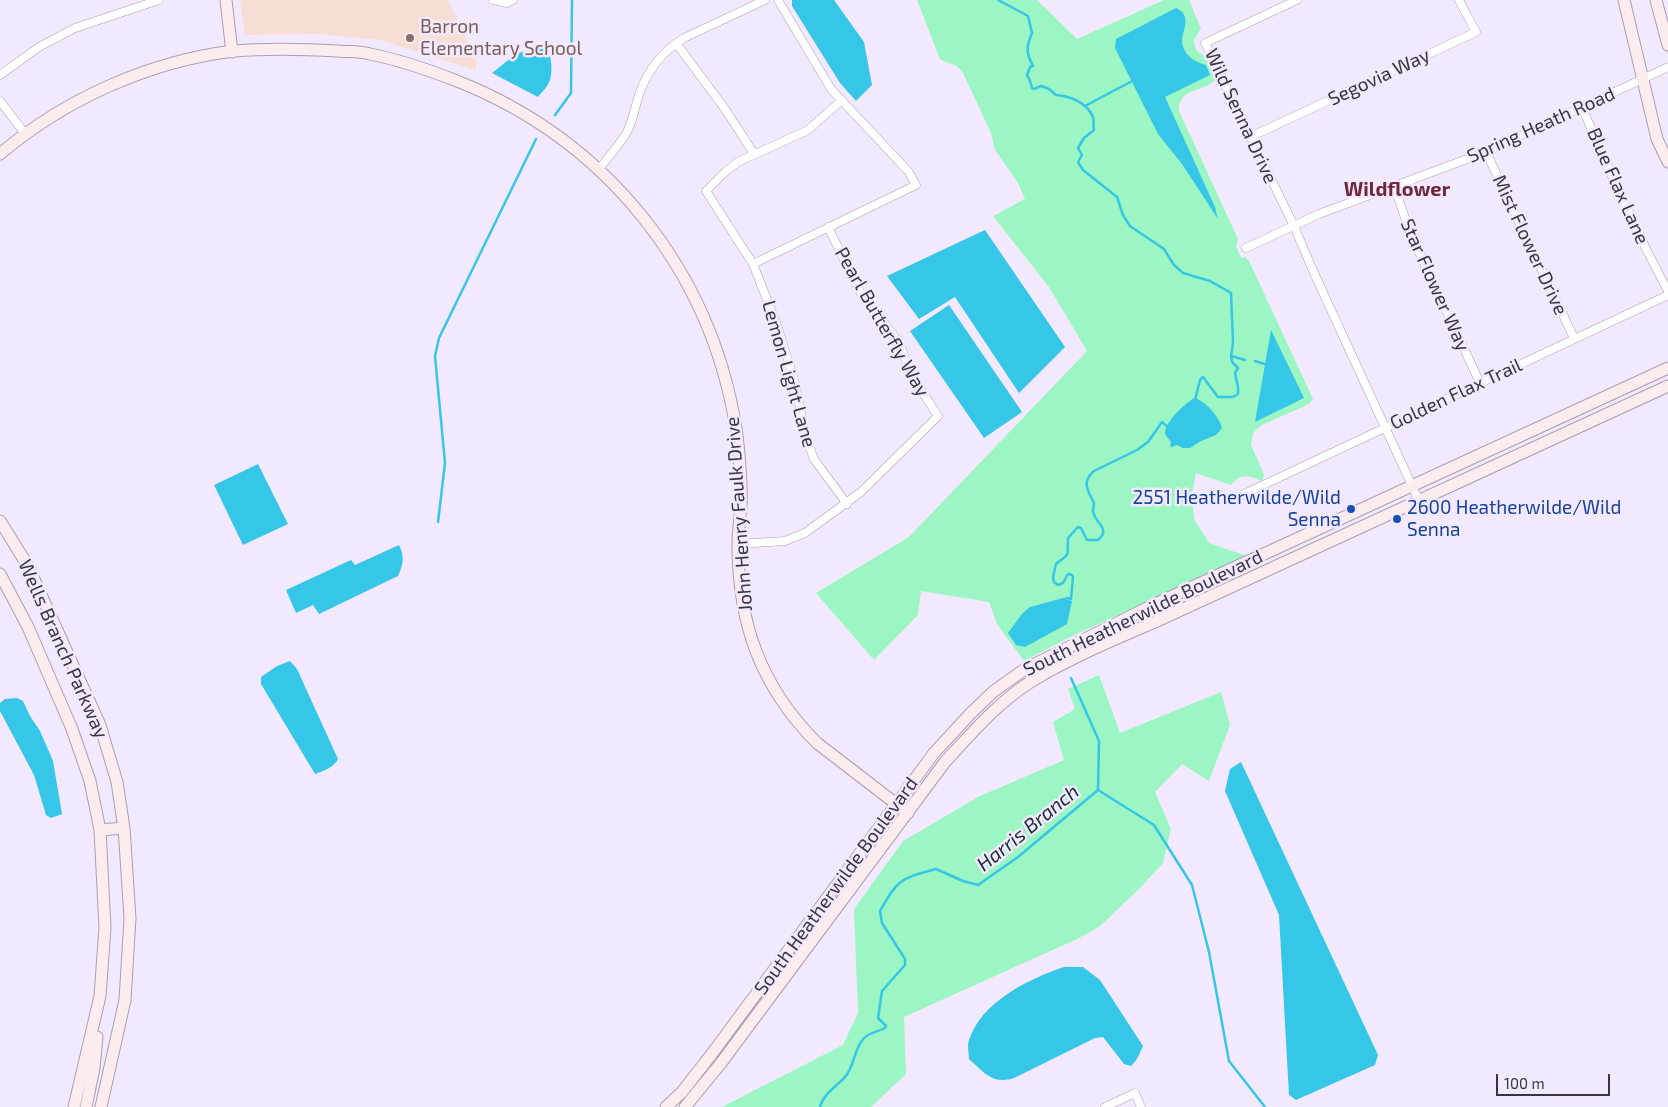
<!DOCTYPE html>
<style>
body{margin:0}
#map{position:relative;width:1668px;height:1107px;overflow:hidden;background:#f3e9fe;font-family:"Exo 2",sans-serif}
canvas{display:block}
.scale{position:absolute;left:1496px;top:1074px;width:114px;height:22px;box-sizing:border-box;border:2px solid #39353d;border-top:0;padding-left:6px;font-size:15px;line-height:18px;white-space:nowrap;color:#39353d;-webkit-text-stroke:4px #f3e9fe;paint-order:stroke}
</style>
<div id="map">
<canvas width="1668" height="1107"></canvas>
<div class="scale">100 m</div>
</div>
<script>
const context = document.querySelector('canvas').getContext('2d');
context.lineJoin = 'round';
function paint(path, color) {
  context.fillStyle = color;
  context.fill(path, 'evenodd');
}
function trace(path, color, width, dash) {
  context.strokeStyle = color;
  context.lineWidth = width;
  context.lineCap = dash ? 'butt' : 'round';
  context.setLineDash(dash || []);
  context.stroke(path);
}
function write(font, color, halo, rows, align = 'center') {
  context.font = font + ' "Exo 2",sans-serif';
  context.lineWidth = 5;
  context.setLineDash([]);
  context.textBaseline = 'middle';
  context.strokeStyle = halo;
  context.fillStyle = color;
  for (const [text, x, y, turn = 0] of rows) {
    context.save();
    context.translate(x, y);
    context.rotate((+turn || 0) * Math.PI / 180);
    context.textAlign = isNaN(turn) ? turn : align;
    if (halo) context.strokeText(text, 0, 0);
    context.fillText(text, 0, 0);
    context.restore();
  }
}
const education = new Path2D(`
 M240 0H448L477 62 475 70 380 40 318 34 245 35Z`);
const green = new Path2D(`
 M917 0H1037L1077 39 1164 0H1189L1201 28 1194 40C1195 54 1199 51 1208 58 1213 61 1216 70 1218 76 1210 93 1178 85 1179 111L1238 239 1236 246 1241 258 1245 257 1249 261 1313 399 1309 404 1262 425 1253 433 1251 445 1264 474 1263 480 1261 481C1249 475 1240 473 1231 485L1196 473 1192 493 1194 519 1209 543 1247 556 1072 636 1024 661 997 624 989 602 921 591 918 615 874 660 816 593 909 537 1087 351 1049 287 993 216 1025 199 1018 183 995 150 991 133 963 73C955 61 950 66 940 59Z
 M1099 675 1120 733 1221 692 1230 725 1209 781 1182 764 1155 792 1171 829 1163 863 1140 888 1099 927 1077 939 904 1017 906 1074 871 1107H722L843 1045 858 1013 854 909 903 841 980 796 1064 760 1053 722 1075 709 1068 689Z`);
const water = new Path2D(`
 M792 0H834L864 42 872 85 856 101 840 83 792 6Z
 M1176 8C1193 15 1182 31 1182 42 1182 46 1186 54 1189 56 1193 61 1200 63 1206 65L1210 75 1165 97 1215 207 1218 219 1182 164 1158 134 1115 48 1116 39Z
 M544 45C552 52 553 71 550 80 548 86 542 92 538 97L492 73 516 54Z
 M985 230 1065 347 1019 393 955 297 919 319 887 276Z
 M949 305 1022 412 984 438 910 331Z
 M1271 330 1304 398 1255 422Z
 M1194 398C1205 400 1220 418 1222 428L1216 435 1201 441 1190 448H1183L1177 445 1172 447 1170 446 1171 442 1165 434C1165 421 1184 405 1194 398Z
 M258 464 288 524 243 545 214 485Z
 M399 545C405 557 403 565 398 576L319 614 313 605 296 613 286 590 351 560 355 565Z
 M1063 598 1072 601 1067 624 1025 647 1016 645 1008 633 1022 614 1030 607Z
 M290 661 297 669 338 759C334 767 324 771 315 774L261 684V677L277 666Z
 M17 698 23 701 30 716 40 731 53 761 62 814 51 818 46 815 34 775 0 711V703L5 699Z
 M1241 762 1378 1055 1375 1065 1296 1100 1289 1095 1279 915 1225 791 1230 769Z
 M1064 967H1083L1100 980 1143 1046 1137 1059 1131 1066 1124 1064 1103 1037 1095 1038 1014 1078C992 1085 984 1072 969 1059 969 1053 967 1045 969 1040 982 1001 1029 979 1064 967Z`);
const stream = new Path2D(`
 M998 0 1028 16 1032 33C1026 47 1026 53 1033 66L1030 67 1027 75 1030 81 1032 88 1034 89 1041 86 1049 89 1056 95C1071 96 1087 103 1093 117 1094 121 1093 126 1094 130L1084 138 1078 148 1082 155 1078 162 1083 170 1117 197 1123 215 1130 226 1164 249 1174 265 1183 273 1210 281 1231 293 1233 343 1231 356 1232 362 1238 368 1235 373 1238 387V394L1233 397H1218L1203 377 1200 380 1195 400
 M1085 106 1134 80
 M555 115 571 93 572 0
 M1231 356 1245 360
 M1255 361 1268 365
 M438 522 445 463 435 356 439 338 536 139
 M1063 601 1067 598 1071 599 1073 577 1072 575 1068 574 1063 583 1058 585 1054 582 1053 577 1056 564C1071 552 1067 558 1068 538L1078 527 1081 528 1087 540H1098C1112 528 1094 523 1093 511 1093 511 1094 503 1094 503 1088 491 1081 482 1094 471L1137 450 1148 442 1162 422 1167 426H1170
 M1071 678 1099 741 1098 790
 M1098 790 1154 825 1192 885 1209 952 1229 1061 1265 1107
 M820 1107C823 1094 837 1086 845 1077 855 1066 853 1050 864 1038 869 1033 879 1031 885 1028L886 1026 878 1018 882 991 905 965V959L882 923 880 911C899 878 900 879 936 869L963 881 978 885 1018 857 1098 790`);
const street = new Path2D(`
 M493 0 507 3 513 0
 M1297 0 1205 43 1294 226 1314 273 1419 501
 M676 43 725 109 754 154
 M0 75 39 47 75 28 159 0
 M842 100 808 130 738 162 725 172 706 191 753 264 777 325 795 383 806 438 814 459 847 504
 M0 101 26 135
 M1582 107 1602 154 1646 249 1668 291
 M1250 137 1476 32 1459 0
 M1486 152 1574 338
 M599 169C609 157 619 145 627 132 633 120 635 107 639 95 647 71 663 51 684 38L765 0
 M1394 186 1411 235 1480 383
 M1246 248 1319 214 1486 152 1668 67
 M753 264 916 185 908 171 831 89 778 0
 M1244 494 1668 295
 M738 544 785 541 805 533 861 492 938 416 912 376 902 350 893 334 860 292 828 227
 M1105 1107 1135 1093 1141 1107`);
const secondary = new Path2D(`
 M226 0 232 52
 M1624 0 1657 139 1668 162
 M1656 0 1668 45
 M0 154C65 99 150 61 234 51 268 48 304 49 338 51 348 52 360 51 370 54 400 60 429 70 457 81 606 140 710 269 736 428 739 449 742 484 741 506 740 518 738 532 738 544 738 624 761 687 817 743L908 813
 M0 521 28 566 100 725 117 782 124 828 130 918 125 1000 101 1107
 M0 574 28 627 72 729 90 781 100 830 105 928 100 996 74 1107
 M100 830 124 828
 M86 1107 94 1068 97 1037
 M666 1107 682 1092 711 1055 934 753 971 713 994 691 1025 669 1151 606 1668 368
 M685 1107 721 1063 945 762C972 733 998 702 1032 681 1072 657 1115 639 1157 621L1668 386`);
const markers = [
 [410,38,5,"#8d6e63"],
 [1351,509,5,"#1a4fb4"],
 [1397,519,5,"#1a4fb4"]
];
const educationNames = [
 ["Barron",420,27],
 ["Elementary School",420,49]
];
const streetNames = [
 ["Segovia Way",1379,77,-25],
 ["Wild Senna Drive",1241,116,65],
 ["Spring Heath Road",1541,125,-24],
 ["Blue Flax Lane",1618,186,66],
 ["Mist Flower Drive",1530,245,65],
 ["Star Flower Way",1435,285,66],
 ["Pearl Butterfly Way",882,322,60],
 ["Lemon Light Lane",789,374,74],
 ["Golden Flax Trail",1456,394,-25],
 ["John Henry Faulk Drive",739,514,-94],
 ["South Heatherwilde Boulevard",1143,613,-26],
 ["Wells Branch Parkway",63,649,66],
 ["South Heatherwilde Boulevard",836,886,-54]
];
const transitNames = [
 ["2551 Heatherwilde/Wild",1341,498],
 ["Senna",1341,520],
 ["2600 Heatherwilde/Wild",1407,508,"left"],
 ["Senna",1407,530,"left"]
];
const neighbourhoodNames = [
 ["Wildflower",1397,189]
];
const waterNames = [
 ["Harris Branch",1028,828,-39]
];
paint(education, '#f6ded4');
paint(green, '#9cf6c3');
paint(water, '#35c6e8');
trace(stream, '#35c6e8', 2.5);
trace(street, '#a99fb3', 9);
trace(secondary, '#a99fb3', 13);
trace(street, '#fff', 8);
trace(secondary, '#fdecee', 11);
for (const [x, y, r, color] of markers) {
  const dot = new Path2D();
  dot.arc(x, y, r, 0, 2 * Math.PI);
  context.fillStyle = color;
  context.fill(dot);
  trace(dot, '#f3e9fe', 2);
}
write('19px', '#785e54', '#f3e9fe', educationNames, 'left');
write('19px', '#39353d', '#f3e9fe', streetNames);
write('19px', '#164399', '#f3e9fe', transitNames, 'right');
write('bold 20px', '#6d283c', '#f3e9fe', neighbourhoodNames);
write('italic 20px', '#172e34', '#f3e9fe', waterNames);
</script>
